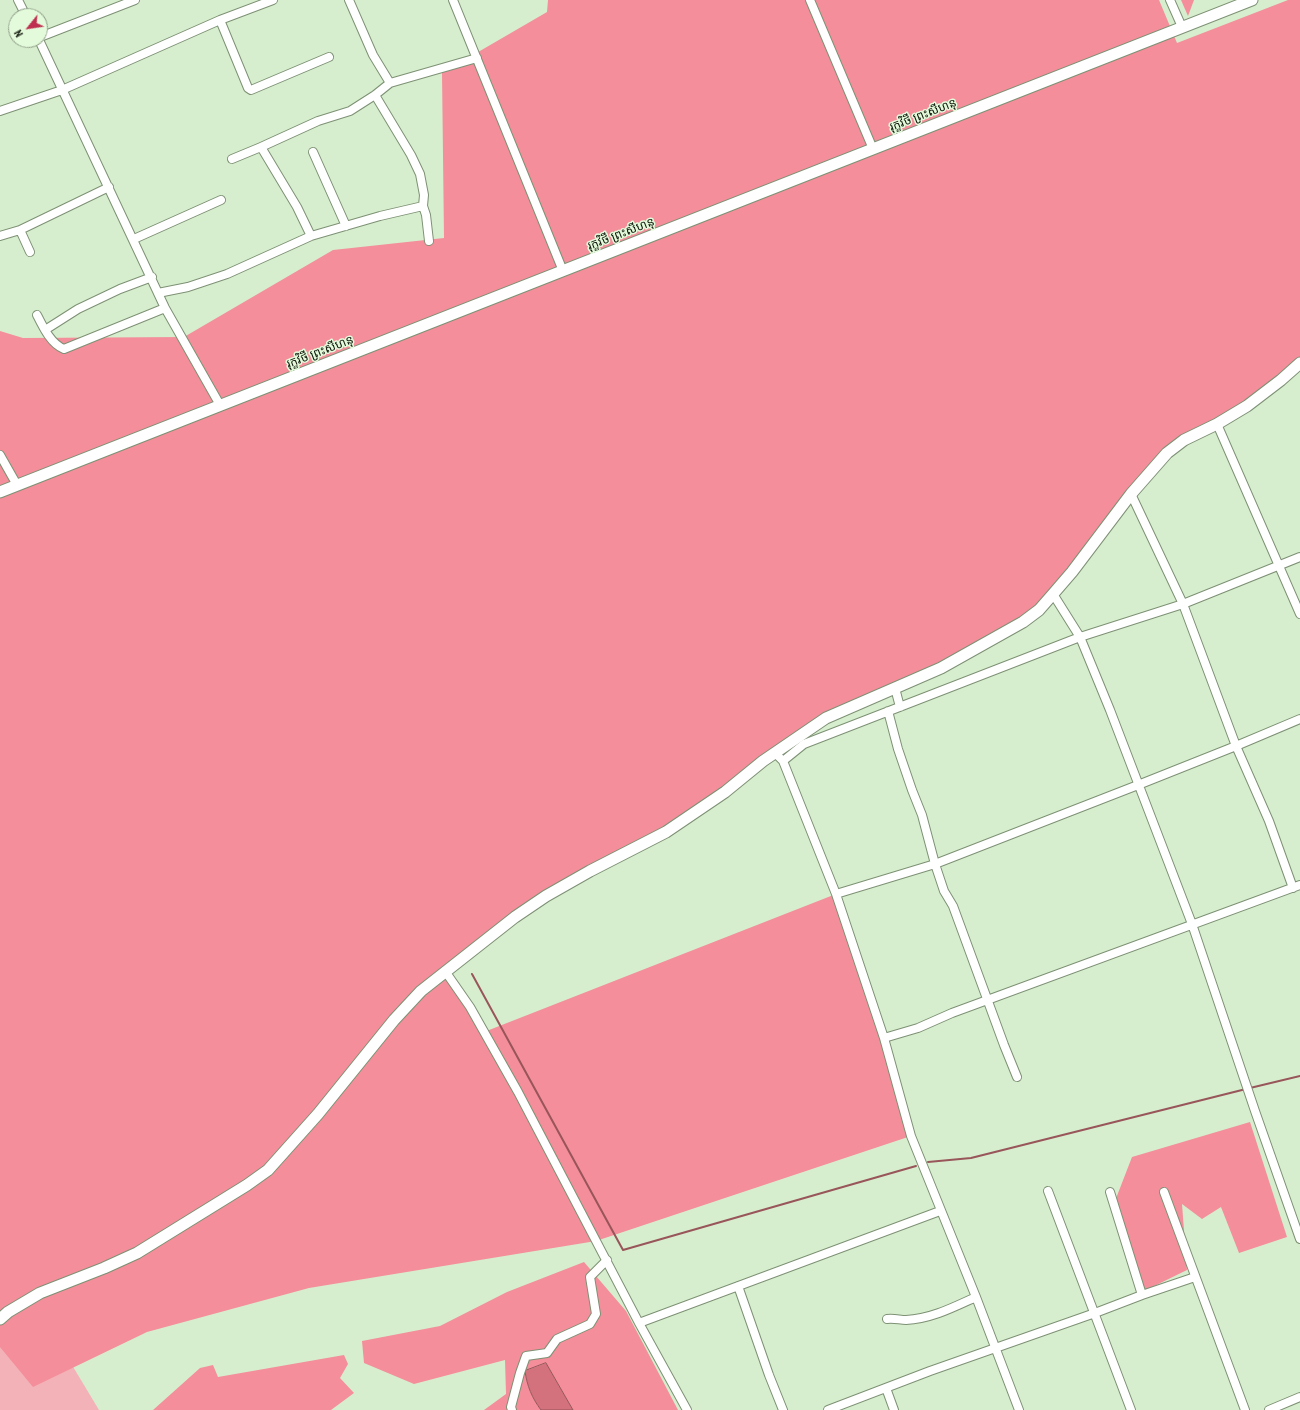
<!DOCTYPE html>
<meta charset="utf-8">
<style>
body{margin:0}
#map{position:relative;width:1300px;height:1410px;overflow:hidden;background:#d7eece;font-family:"PT Sans Narrow",sans-serif}
canvas{display:block}
.north{position:absolute;left:8px;top:8px;width:40px;height:40px;box-sizing:border-box;background:#e4fbdb;border:1px solid #8e9f87;border-radius:50%;rotate:240deg;font-size:11px;font-weight:700;line-height:16px;text-align:center;color:#0e150a}
.north::after{content:'';display:block;margin:auto;width:14px;height:18px;background:#bf2f50;clip-path:polygon(50% 0,100% 100%,50% 72%,0 100%)}
</style>
<div id="map">
<canvas width="1300" height="1410"></canvas>
<div class="north">N</div>
</div>
<script>
const context = document.querySelector('canvas').getContext('2d');
context.lineJoin = 'round';
function paint(path, color) {
  context.fillStyle = color;
  context.fill(path, 'evenodd');
}
function trace(path, color, width, dash) {
  context.strokeStyle = color;
  context.lineWidth = width;
  context.lineCap = dash ? 'butt' : 'round';
  context.setLineDash(dash || []);
  context.stroke(path);
}
function write(font, color, halo, rows, align = 'center') {
  context.font = font + ' "PT Sans Narrow","Noto Sans Khmer",sans-serif';
  context.lineWidth = 3;
  context.setLineDash([]);
  context.textBaseline = 'middle';
  context.strokeStyle = halo;
  context.fillStyle = color;
  for (const [text, x, y, turn = 0] of rows) {
    context.save();
    context.translate(x, y);
    context.rotate((+turn || 0) * Math.PI / 180);
    context.textAlign = isNaN(turn) ? turn : align;
    if (halo) context.strokeText(text, 0, 0);
    context.fillText(text, 0, 0);
    context.restore();
  }
}
const green = new Path2D(`
 M0 1245 99 1410H0Z`);
const forest = new Path2D(`
 M548 0H1159L1177 43 1288 0H1300V363L1281 380 1184 440 1039 610 941 668 826 718 666 832 590 871 445 971 484 1032 836 894 911 1136 596 1241 309 1288 147 1332 33 1387 0 1347V331L23 338 184 337 333 250 444 238 442 73 547 12Z
 M1181 0H1194L1188 16Z
 M1250 1122 1287 1237 1239 1253 1221 1207 1202 1219 1182 1204 1187 1270 1144 1291 1115 1201 1132 1157Z
 M584 1262 626 1311 678 1410H573L546 1363 525 1371C527 1386 532 1398 541 1410H484L506 1394 505 1360 414 1384 364 1363 362 1341 440 1326 507 1292Z
 M344 1355 348 1364 340 1378 354 1393 331 1410H153L200 1368 213 1365 218 1377Z`);
const water = new Path2D(`
 M546 1363 573 1410H541C532 1398 527 1386 525 1371Z`);
const stream = new Path2D(`
 M472 974 623 1250 916 1166
 M1250 1088 1300 1076
 M928 1162 971 1158 1246 1089`);
const street = new Path2D(`
 M18 0 26 16
 M349 0 373 55 390 83 477 58
 M453 0 563 271
 M810 0 873 149
 M1170 0 1182 27
 M220 20 248 88 251 90 329 57
 M40 37 135 0
 M39 40 165 308 220 405
 M375 95 411 155 420 174 424 195 423 206 426 215 429 241
 M0 111 62 90 220 20 273 0
 M313 152 346 226
 M232 159 261 147
 M0 236 20 230
 M311 236 380 216 423 206
 M134 239 221 200
 M30 252 20 230 109 187
 M158 293 188 287 227 274 311 236 297 207 261 147 318 121 350 111 375 95 390 83
 M37 315C43 327 51 344 64 349L165 308
 M45 330 78 309 120 289 152 277
 M1217 424 1300 614
 M0 455 17 485
 M1131 494 1183 604 1236 746 1269 821 1293 888
 M1053 594 1080 637 1110 710 1192 924 1255 1111 1300 1239
 M895 688 900 707
 M888 711 898 749 912 790 922 815 935 864 944 891 953 906 1004 1045 1017 1077
 M775 753 783 761 836 894 884 1038 911 1136 976 1297 1019 1410
 M783 761 804 744 1080 637 1183 604 1300 557
 M836 894 935 864 1138 785 1236 746 1300 719
 M445 971 470 1007 518 1092 639 1323 687 1410
 M884 1038 918 1028 952 1013 1300 885
 M1048 1191 1131 1410
 M1110 1192 1142 1295
 M1164 1192 1245 1410
 M738 1286 769 1375 783 1410
 M887 1319C894 1318 900 1320 906 1320 931 1319 954 1307 976 1297
 M639 1323 940 1211
 M886 1388 894 1410
 M512 1410 511 1407 520 1373 526 1356 547 1353 557 1339 590 1324 596 1314 590 1277 607 1260
 M828 1410 930 1371 1095 1313 1142 1295 1195 1277
 M1269 1410 1300 1397`);
const secondary = new Path2D(`
 M0 492 1252 0
 M0 1319 8 1312 40 1293 104 1268 137 1253 247 1185 268 1170 318 1114 394 1020 421 991 515 917 546 896 590 871 666 832 725 792 763 761 826 718 941 668 1023 622 1039 610 1053 594 1072 572 1131 494 1167 453 1184 440 1217 424 1247 406 1281 380 1300 363`);
const streetNames = [
 ["រុក្ខវិថី ព្រះសីហនុ",923,115,-21],
 ["រុក្ខវិថី ព្រះសីហនុ",621,234,-21],
 ["រុក្ខវិថី ព្រះសីហនុ",320,352,-21]
];
paint(green, '#f3b2b8');
paint(forest, '#f48e9a');
paint(water, '#d3717d');
trace(water, '#98555a', 1);
trace(stream, '#98555a', 2);
trace(street, '#7d9174', 10);
trace(secondary, '#7d9174', 13);
trace(street, '#fff', 8);
trace(secondary, '#fff', 11);
write('12px', '#0e150a', '#e4fbdb', streetNames);
</script>
